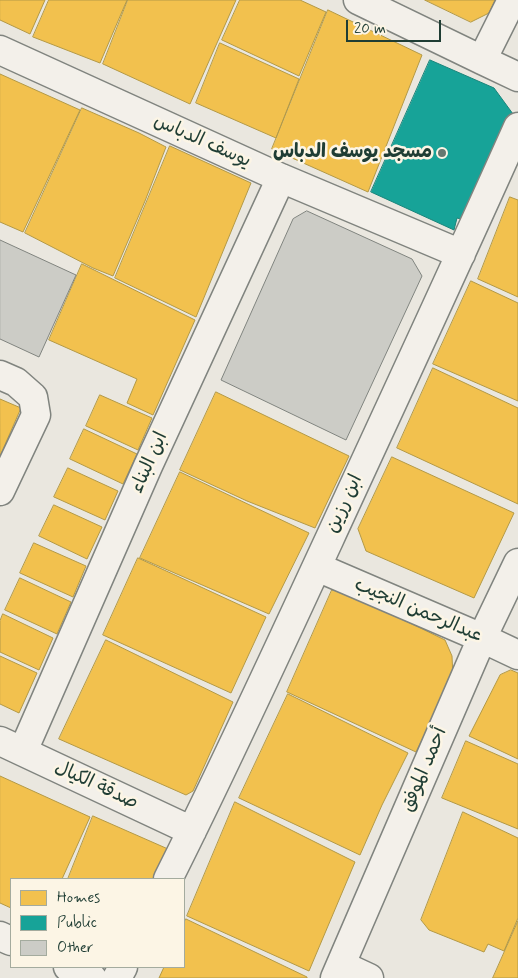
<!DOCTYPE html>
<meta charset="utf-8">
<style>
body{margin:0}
#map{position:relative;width:518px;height:978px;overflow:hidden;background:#eae7df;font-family:Mynerve,sans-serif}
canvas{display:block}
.legend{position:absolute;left:10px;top:878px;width:175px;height:90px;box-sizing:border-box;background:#fcf5e5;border:1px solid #a4ab9e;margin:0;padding:6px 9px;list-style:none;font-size:15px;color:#1f3d34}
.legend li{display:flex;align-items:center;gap:10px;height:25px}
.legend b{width:25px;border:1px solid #a4ab9e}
.scale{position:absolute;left:346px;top:20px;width:95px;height:22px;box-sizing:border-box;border:2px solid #1f3d34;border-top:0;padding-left:6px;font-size:15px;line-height:18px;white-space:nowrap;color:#1f3d34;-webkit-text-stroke:4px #fcf5e5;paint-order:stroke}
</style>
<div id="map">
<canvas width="518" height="978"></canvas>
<ul class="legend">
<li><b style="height:14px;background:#f2c14e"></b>Homes</li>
<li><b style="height:14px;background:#17a398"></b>Public</li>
<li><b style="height:14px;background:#ccccc6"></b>Other</li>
</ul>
<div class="scale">20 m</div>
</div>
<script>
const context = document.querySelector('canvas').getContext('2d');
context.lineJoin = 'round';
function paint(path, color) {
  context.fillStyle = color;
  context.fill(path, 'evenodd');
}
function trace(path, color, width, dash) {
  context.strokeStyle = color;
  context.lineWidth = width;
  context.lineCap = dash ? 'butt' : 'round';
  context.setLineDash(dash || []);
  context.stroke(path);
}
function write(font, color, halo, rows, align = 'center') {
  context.font = font + ' Mynerve,"Playpen Sans Arabic",sans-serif';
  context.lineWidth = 5;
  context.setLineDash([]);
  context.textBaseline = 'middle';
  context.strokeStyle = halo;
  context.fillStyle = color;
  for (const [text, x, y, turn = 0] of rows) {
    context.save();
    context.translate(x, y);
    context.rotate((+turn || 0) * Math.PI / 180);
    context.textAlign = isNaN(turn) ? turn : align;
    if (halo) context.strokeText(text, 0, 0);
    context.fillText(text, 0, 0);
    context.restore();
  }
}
const homes = new Path2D(`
 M0 0H45L30 34 0 20Z
 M49 0H127L100 63 33 37Z
 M128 0H236L190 104 103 64Z
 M240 0H300L326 12 299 76 222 40Z
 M425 0H495L489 13 471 22Z
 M328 10 422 55 368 192 272 149Z
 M220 43 299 79 276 138 196 103Z
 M0 74 80 110 23 232 0 222Z
 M82 108 139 133 166 147 145 201 113 276 93 268 25 233Z
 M170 146 251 183 196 317 115 278Z
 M510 197 518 200V297L478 279Z
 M82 264 195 320 153 415 127 403 137 379 49 340Z
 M471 281 518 303V401L433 364Z
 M433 368 518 408V504L397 448Z
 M216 392 349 456 315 528 247 501 180 470Z
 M100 395 152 418 138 450 86 426Z
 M0 399 21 408 0 456Z
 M84 429 137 454 123 484 70 459Z
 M392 457 514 513 474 598 366 551 358 529Z
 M68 468 118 491 105 520 54 497Z
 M180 472 309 533 269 614 140 558Z
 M54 505 102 527 87 559 39 536Z
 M34 543 86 566 73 597 20 573Z
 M138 558 266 617 231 693 103 635Z
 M20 578 71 602 57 634 5 610Z
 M332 590H342L445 640 452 656 453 678 416 752 287 692Z
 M3 614 53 638 39 670 0 652V621Z
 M106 640 233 702 193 791 186 795 59 739Z
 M0 656 37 673 19 713 0 704Z
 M511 670 518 673V759L469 736 500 675Z
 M288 694 408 753 382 805 360 855 239 798Z
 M466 741 518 764V829L442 798Z
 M0 776 90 817 62 879H11V908L0 903Z
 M235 802 355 862 309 971 187 916Z
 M463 812 518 838V918L504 951 488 944 484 952 429 930 421 920Z
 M93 816 168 849 153 879H68Z
 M186 919 307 977V978H159L164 967H184V923Z
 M518 921V978H493Z`);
const public = new Path2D(`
 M430 60 494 88 513 114 468 221 457 218 454 230 371 192Z`);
const building = new Path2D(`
 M307 211 412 259 422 276 346 440 221 380 293 219Z
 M0 240 76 275 39 357 0 339Z`);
const street = new Path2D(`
 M358 0 482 60 518 77
 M0 50 281 178 461 254
 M482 60 512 0
 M0 375 16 382 33 397 36 415 0 491
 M317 567 482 638 518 655
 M0 741 192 831
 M23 751 148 466 281 178
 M168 879C224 768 276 654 329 540 392 403 456 266 518 127
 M0 936 11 941
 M341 965 369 978
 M68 967 92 978
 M117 978 123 967
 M335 978 482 638 518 563`);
const markers = [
 [442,153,5,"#667870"]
];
const streetNames = [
 ["يوسف الدباس",202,142,24],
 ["ابن البناء",150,463,-66],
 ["ابن رزين",345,504,-65],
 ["عبدالرحمن النجيب",418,611,23],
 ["أحمد الموفق",425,770,-67],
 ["صدقة الكيال",96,786,25]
];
const poiNames = [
 ["مسجد يوسف الدباس",432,153]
];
paint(homes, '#f2c14e');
trace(homes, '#b39946', 1);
paint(public, '#17a398');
trace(public, '#19847a', 1);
paint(building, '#ccccc6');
trace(building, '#80847f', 1);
trace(street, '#80847f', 31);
trace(street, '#f3f0ea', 28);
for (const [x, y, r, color] of markers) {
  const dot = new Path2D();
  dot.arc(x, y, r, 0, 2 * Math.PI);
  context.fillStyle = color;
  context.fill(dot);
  trace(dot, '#fcf5e5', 2);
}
write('19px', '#1f3d34', '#fcf5e5', streetNames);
write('bold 19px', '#1f3d34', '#fcf5e5', poiNames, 'right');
</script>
